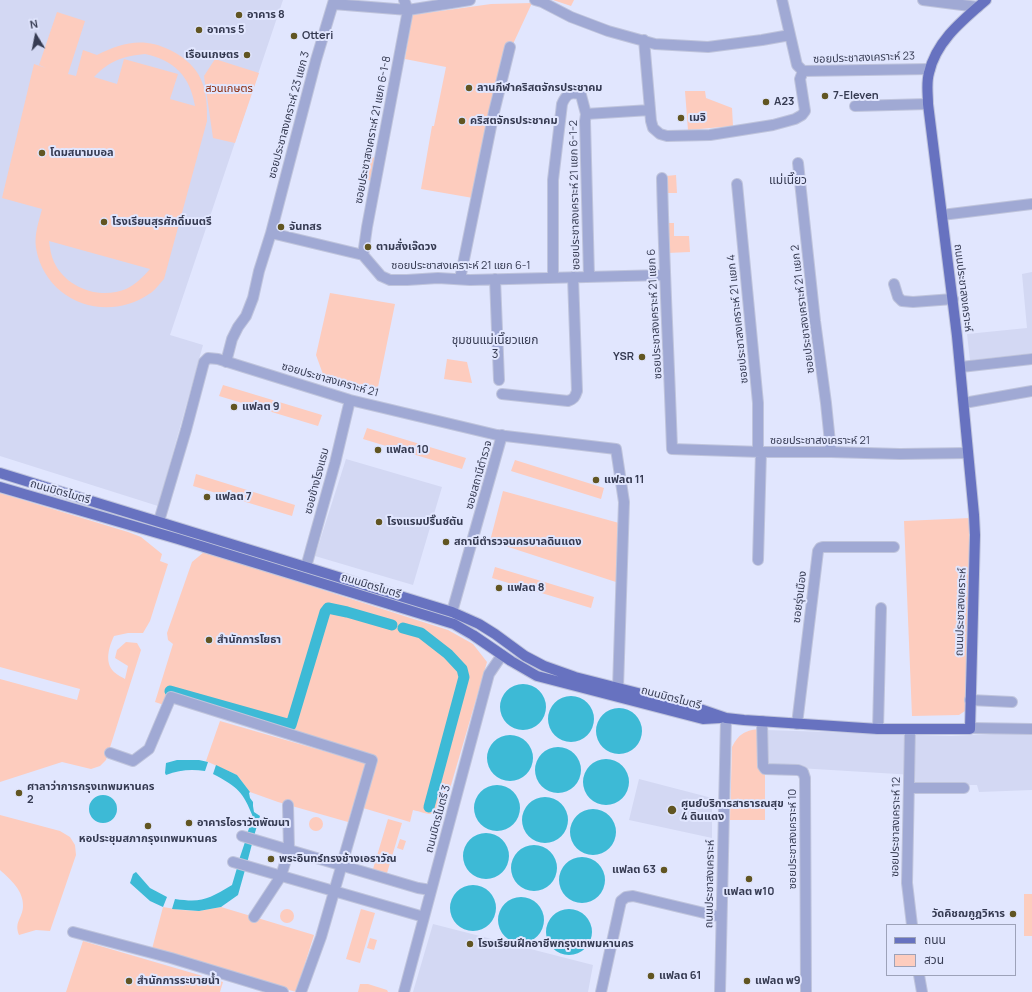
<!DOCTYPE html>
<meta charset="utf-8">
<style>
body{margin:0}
#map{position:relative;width:1032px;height:992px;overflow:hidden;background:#e1e6fe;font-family:Manrope,"Noto Sans Thai",sans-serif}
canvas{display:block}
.legend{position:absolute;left:886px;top:924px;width:130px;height:52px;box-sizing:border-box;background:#e1e6fe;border:1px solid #9da2b9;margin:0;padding:5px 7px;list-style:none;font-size:12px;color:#363b52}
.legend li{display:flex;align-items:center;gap:8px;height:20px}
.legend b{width:20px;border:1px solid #9da2b9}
.north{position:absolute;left:16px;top:16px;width:40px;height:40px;-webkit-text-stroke:3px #e1e6fe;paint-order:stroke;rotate:350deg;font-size:11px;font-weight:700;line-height:16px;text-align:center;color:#363b52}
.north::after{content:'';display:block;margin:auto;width:14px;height:18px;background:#363b52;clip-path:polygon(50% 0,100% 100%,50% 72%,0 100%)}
</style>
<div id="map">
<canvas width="1032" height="992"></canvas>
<ul class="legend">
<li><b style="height:5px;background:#6772c0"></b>ถนน</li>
<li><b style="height:11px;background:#fdccbe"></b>สวน</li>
</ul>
<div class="north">N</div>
</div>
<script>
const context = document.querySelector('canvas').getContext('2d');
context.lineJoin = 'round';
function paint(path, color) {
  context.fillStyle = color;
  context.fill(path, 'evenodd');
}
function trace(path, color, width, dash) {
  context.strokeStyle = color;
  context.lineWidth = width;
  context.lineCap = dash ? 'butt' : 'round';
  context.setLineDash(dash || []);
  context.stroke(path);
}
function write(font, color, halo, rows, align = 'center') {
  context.font = font + ' Manrope,"Noto Sans Thai",sans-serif';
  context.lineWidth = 4;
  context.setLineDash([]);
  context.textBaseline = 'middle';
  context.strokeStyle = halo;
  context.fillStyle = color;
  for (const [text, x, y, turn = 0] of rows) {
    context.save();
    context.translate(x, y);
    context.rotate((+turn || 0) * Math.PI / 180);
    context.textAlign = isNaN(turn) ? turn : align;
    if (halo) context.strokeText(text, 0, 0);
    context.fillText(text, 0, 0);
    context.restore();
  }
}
const built = new Path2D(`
 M0 0H283L170 335 203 345 158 506 0 456Z
 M1032 272V353L970 360 967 334 1027 328 1022 274Z
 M346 459 442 487 413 585 315 556Z
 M765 730 951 736 1032 732V790L979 792 977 785H915L914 775 765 766Z
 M639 779 712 798V838L629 820Z
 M433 924 593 965 588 992H413Z`);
const green = new Path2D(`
 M553 0H574L571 6Z
 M532 3 513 44 473 198 421 189 432 126H434L446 67 405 59 412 15 491 4Z
 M57 12 85 21 68 74 76 76 83 50 97 55C122 42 144 37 170 50 202 66 208 88 207 121L164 279C159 284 155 291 149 294 105 324 45 301 36 248 34 234 39 221 42 209L2 198 34 64 46 68 39 65ZM145 54C174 60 190 76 195 106L170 99 178 74 124 59 117 84 94 77C109 61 123 56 145 54ZM49 241 150 269C143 277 135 285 126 289 100 300 66 288 54 262 51 256 50 248 49 241Z
 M215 59 259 73 235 143 213 138 204 76Z
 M685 91H705L706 98 732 108 733 126 688 130Z
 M366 156 376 158 372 181 361 178Z
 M676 175 677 193H666V176Z
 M665 223H674V236H689L690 252 667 253Z
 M330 293 395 304 377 392 324 377 316 355Z
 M447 359 467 362 472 383 444 379Z
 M223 385 322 415 318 426 219 396Z
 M367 428 466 458 462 469 363 439Z
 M515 460 604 488 601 499 511 471Z
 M196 474 295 505 292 516 193 486Z
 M503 491 619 523V583L490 541Z
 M0 493 128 532 141 537 162 554 160 561 168 564 150 621 143 633H128L114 636C109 647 104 662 114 672 117 675 122 677 125 679L128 666 115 658 117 650 126 642 137 643 141 650 106 760 100 766 91 769 62 762 0 782V679L77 700 80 689 0 667Z
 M970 518 965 711 959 715 912 716 904 521Z
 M204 552 448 630 473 644 487 662 444 809C434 818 426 813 413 810L410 822 353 805 348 822 278 802 250 792 237 775 206 761 220 721 365 763 168 694 164 705 155 702 173 644 168 640 167 633 192 562Z
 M495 567 594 597 591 608 492 578Z
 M758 729 765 766V820H730L732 747C739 734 744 731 758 729Z
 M0 815 60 831 70 837 75 845 76 855 50 931 36 930 19 935C14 922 22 919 23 907 24 891 11 880 0 870Z
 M309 824a7 7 0 1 1 14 0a7 7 0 1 1-14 0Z
 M388 819 402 823 387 873 373 869Z
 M400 839 406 841 403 850 397 848Z
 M1024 894H1032V936H1024Z
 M163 907 181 910 199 911 221 907 314 935 296 992 152 949Z
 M361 909 375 913 360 963 346 959Z
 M280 916a7 7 0 1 1 14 0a7 7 0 1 1-14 0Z
 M370 938 377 940 374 950 367 948Z
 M83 941 223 982 220 992H66Z
 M360 984H368L387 990 388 992H358Z`);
const water = new Path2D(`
 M500 707a23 23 0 1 1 46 0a23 23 0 1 1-46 0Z
 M548 719a23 23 0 1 1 46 0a23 23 0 1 1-46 0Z
 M596 731a23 23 0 1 1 46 0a23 23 0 1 1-46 0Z
 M487 758a23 23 0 1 1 46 0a23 23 0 1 1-46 0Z
 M535 770a23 23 0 1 1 46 0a23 23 0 1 1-46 0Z
 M583 782a23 23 0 1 1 46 0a23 23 0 1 1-46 0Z
 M177 760H199L208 762 205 771C191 769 179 770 166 775L165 773 166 763Z
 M216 765 237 775 250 792 249 793 250 798 253 802V806L254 812 260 816 254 836 247 834 253 817C243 792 238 787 213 774Z
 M474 808a23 23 0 1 1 46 0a23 23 0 1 1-46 0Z
 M89 809a14 14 0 1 1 28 0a14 14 0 1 1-28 0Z
 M522 820a23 23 0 1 1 46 0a23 23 0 1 1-46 0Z
 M570 832a23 23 0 1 1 46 0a23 23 0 1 1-46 0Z
 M463 856a23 23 0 1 1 46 0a23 23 0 1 1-46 0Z
 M245 842 252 844 247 863 239 860Z
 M511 868a23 23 0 1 1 46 0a23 23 0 1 1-46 0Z
 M559 880a23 23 0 1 1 46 0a23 23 0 1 1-46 0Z
 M237 868 245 870 238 895 221 907 199 911 172 909 175 899C203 903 208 899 232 885Z
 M136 872 150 888 167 897 163 907 150 901 130 883 133 874Z
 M450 908a23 23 0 1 1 46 0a23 23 0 1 1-46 0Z
 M498 920a23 23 0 1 1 46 0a23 23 0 1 1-46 0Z
 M546 932a23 23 0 1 1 46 0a23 23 0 1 1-46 0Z`);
const canal = new Path2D(`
 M403 628 421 633 448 654 462 669 464 677 429 807
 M170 691 291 725 325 612 328 608 347 612 392 625`);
const minor = new Path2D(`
 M535 0 542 2 571 17 608 31 655 44 708 47 762 40 790 35
 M782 0 797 65 803 71 930 69
 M923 0 978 7
 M333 4 408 10 470 0
 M644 40 651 121 653 128 660 134 667 136 710 135 773 125 795 119 802 115 805 111 800 79 803 71
 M855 106 928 104
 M586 114 585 121 589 277
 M798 163 815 321 826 403 831 452
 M662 178C664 268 669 359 672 449L761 452H831L900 454 968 453
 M737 184 758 403V452
 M942 215 1032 204
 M271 233 363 255 381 276 390 280H407L438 278 470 280 664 275
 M363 255 367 227 408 10 404 0
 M553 278V180L562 104C566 94 571 91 581 95L586 114 650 110
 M460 279 494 112 510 47
 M495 279 499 380
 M894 284 898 297 902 301 913 302 953 299
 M226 362 232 339 238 327 246 316 253 298 259 271 271 233 316 60 334 0
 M961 367 1032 359
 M502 394 568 401C574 399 575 397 577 391L573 277
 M964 403 1032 391
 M159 521 186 430 204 362 208 358 218 359 350 400 497 435 616 449 624 502 618 688
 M758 560 761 452
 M306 567 335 463 350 400
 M452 612 502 435
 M970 700 1012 702
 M762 721 763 766 765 769 798 770 803 772 805 778 806 992
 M797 724 818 551 820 548 823 547H894
 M970 728 1032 729
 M878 729 881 608
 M910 730 907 883 912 925
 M110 753 133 761 149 749 171 697 372 760 321 937 301 992
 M909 788H964
 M242 836 418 888 431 890
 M233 862 424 917
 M254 917 281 876 289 850 288 805
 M73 932 171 958 283 992
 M919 975 922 992
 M404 992 489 674 502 655
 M601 992 621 901 626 897 633 896 721 917
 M720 992 726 718`);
const major = new Path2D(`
 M0 473 452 612 479 624 495 634 525 656 544 666 575 677 697 708 726 718 744 720 878 729H970L975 535 974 515 957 336 928 104C928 94 926 83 929 73 936 41 963 20 986 0
 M0 487 178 539 454 624 473 635 511 661 537 676 703 719 720 718`);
const markers = [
 [239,15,4,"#615522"],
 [199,30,4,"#615522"],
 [294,36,4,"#615522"],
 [247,55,4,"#615522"],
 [469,88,4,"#615522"],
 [825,96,4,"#615522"],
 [766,102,4,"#615522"],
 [681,118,4,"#615522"],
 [462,121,4,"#615522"],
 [42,153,4,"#615522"],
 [104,222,4,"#615522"],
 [281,227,4,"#615522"],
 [368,247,4,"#615522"],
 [642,357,4,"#615522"],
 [234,407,4,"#615522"],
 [378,450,4,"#615522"],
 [596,480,4,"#615522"],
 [207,497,4,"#615522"],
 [379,522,4,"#615522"],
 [446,542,4,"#615522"],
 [499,588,4,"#615522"],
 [209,640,4,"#615522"],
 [19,793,4,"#615522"],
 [672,810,5,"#615522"],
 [189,823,4,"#615522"],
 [148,826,4,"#615522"],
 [271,859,4,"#615522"],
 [664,870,4,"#615522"],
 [749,879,4,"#615522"],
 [1013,914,4,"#615522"],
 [470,944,4,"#615522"],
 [651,976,4,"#615522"],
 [129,981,4,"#615522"],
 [747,981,4,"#615522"]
];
const poiNames = [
 ["อาคาร 8",247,15],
 ["อาคาร 5",207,30],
 ["Otteri",302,36],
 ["เรือนเกษตร",239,55,"right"],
 ["ลานกีฬาคริสตจักรประชาคม",477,88],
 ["7-Eleven",833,96],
 ["A23",774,102],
 ["เมจิ",689,118],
 ["คริสตจักรประชาคม",470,121],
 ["โดมสนามบอล",50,153],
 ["โรงเรียนสุรศักดิ์มนตรี",112,222],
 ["จันทสร",289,227],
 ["ตามสั่งเจ๊ดวง",376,247],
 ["YSR",634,357,"right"],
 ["แฟลต 9",242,407],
 ["แฟลต 10",386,450],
 ["แฟลต 11",604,480],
 ["แฟลต 7",215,497],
 ["โรงแรมปริ๊นซ์ตัน",387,522],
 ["สถานีตำรวจนครบาลดินแดง",454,542],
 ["แฟลต 8",507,588],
 ["สำนักการโยธา",217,640],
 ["ศาลาว่าการกรุงเทพมหานคร",27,787],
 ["2",27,800],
 ["ศูนย์บริการสาธารณสุข",681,804],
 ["4 ดินแดง",681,817],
 ["อาคารไอราวัตพัฒนา",197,823],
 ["หอประชุมสภากรุงเทพมหานคร",148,839,"center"],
 ["พระอินทร์ทรงช้างเอราวัณ",279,859],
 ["แฟลต 63",656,870,"right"],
 ["แฟลต พ10",749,892,"center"],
 ["วัดคิชฌกูฎวิหาร",1005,914,"right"],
 ["โรงเรียนฝึกอาชีพกรุงเทพมหานคร",478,944],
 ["แฟลต 61",659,976],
 ["สำนักการระบายน้ำ",137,981],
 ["แฟลต พ9",755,981]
];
const streetNames = [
 ["ซอยประชาสงเคราะห์ 23",864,58,-2],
 ["ซอยประชาสงเคราะห์ 23 แยก 3",289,115,-75],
 ["ซอยประชาสงเคราะห์ 21 แยก 6-1-8",373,130,-79],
 ["ซอยประชาสงเคราะห์ 21 แยก 6-1-2",575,195,-91],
 ["ซอยประชาสงเคราะห์ 21 แยก 6-1",461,266],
 ["ถนนประชาสงเคราะห์",963,288,83],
 ["ซอยประชาสงเคราะห์ 21 แยก 2",803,309,-97],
 ["ซอยประชาสงเคราะห์ 21 แยก 6",655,314,-93],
 ["ซอยประชาสงเคราะห์ 21 แยก 4",738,319,-96],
 ["ซอยประชาสงเคราะห์ 21",330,380,16],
 ["ซอยประชาสงเคราะห์ 21",820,441],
 ["ซอยสถานีตำรวจ",479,475,-74],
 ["ซอยข้างโรงแรม",317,481,-75],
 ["ถนนมิตรไมตรี",60,492,16],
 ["ถนนมิตรไมตรี",371,586,17],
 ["ซอยรุ่งเมือง",800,597,-83],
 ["ถนนประชาสงเคราะห์",961,612,-88],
 ["ถนนมิตรไมตรี",671,698,15],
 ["ถนนมิตรไมตรี 3",438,819,-75],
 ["ซอยประชาสงเคราะห์ 12",896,827,-89],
 ["ซอยประชาสงเคราะห์ 10",793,839,-90],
 ["ถนนประชาสงเคราะห์",710,884,-89]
];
const parkNames = [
 ["สวนเกษตร",229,89]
];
const neighbourhoodNames = [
 ["แม่เนี๊ยว",788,181],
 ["ชุมชนแม่เนี๊ยวแยก",495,341],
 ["3",495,355]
];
paint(built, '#d3d8f3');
paint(green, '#fdccbe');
paint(water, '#3dbad6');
trace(canal, '#3dbad6', 11);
trace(minor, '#bfc4dc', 12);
trace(major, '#bfc4dc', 12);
trace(minor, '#a0a9d4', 10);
trace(major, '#6772c0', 10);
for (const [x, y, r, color] of markers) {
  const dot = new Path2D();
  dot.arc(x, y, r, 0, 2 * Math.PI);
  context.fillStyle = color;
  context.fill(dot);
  trace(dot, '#e1e6fe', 1.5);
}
write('bold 11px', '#363b52', '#e1e6fe', poiNames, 'left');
write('11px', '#363b52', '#e1e6fe', streetNames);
write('11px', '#862505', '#e1e6fe', parkNames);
write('12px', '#363b52', '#e1e6fe', neighbourhoodNames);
</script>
